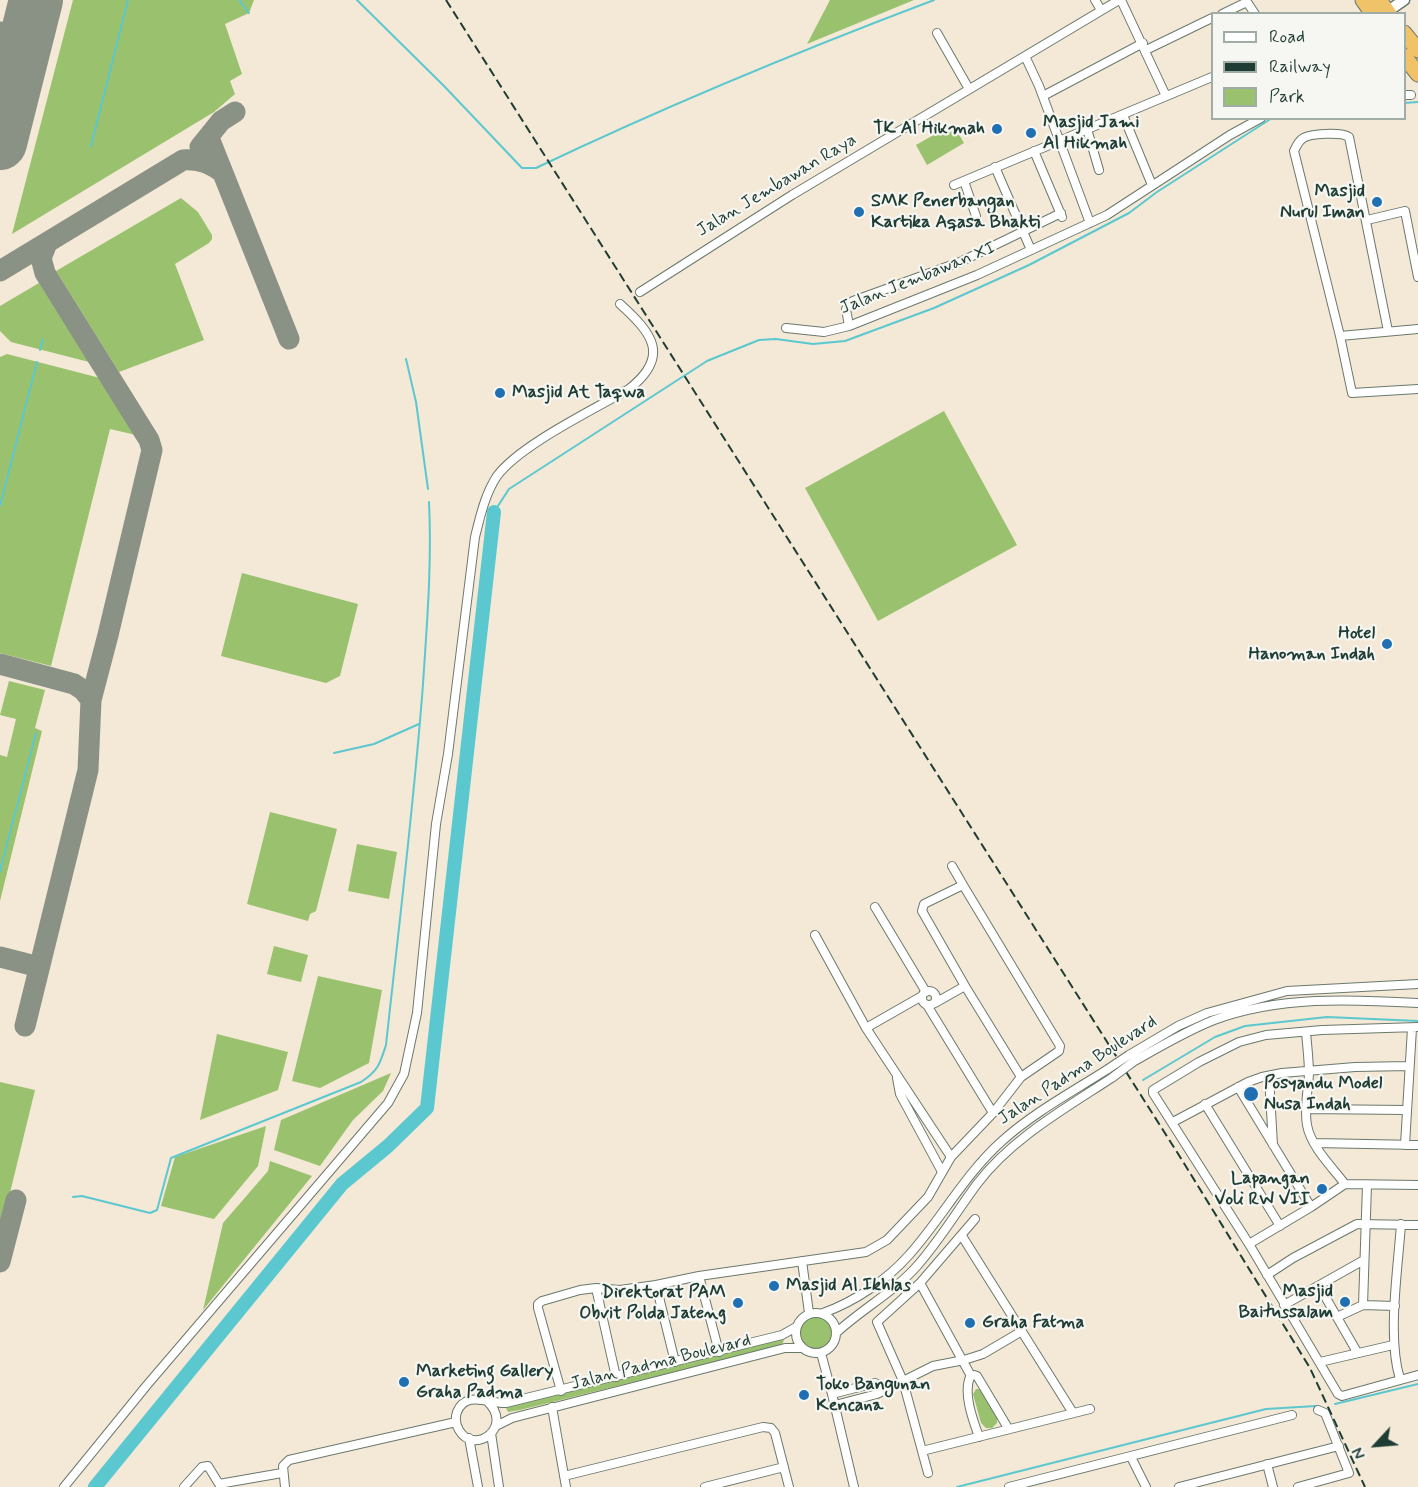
<!DOCTYPE html>
<style>
body{margin:0}
#map{position:relative;width:1418px;height:1487px;overflow:hidden;background:#f4e8d6;font-family:Mynerve,sans-serif}
canvas{display:block}
.legend{position:absolute;left:1211px;top:12px;width:195px;height:108px;box-sizing:border-box;background:#f6f6f2;border:2px solid #a0aca6;margin:0;padding:8px 10px;list-style:none;font-size:18px;color:#1f3d34}
.legend li{display:flex;align-items:center;gap:12px;height:30px}
.legend b{width:30px;border:2px solid #a0aca6}
.north{position:absolute;left:1346px;top:1415px;width:60px;height:60px;-webkit-text-stroke:4px #f6f6f2;paint-order:stroke;rotate:244deg;font-size:16px;font-weight:700;line-height:24px;text-align:center;color:#1f3d34}
.north::after{content:'';display:block;margin:auto;width:21px;height:27px;background:#1f3d34;clip-path:polygon(50% 0,100% 100%,50% 72%,0 100%)}
</style>
<div id="map">
<canvas width="1418" height="1487"></canvas>
<ul class="legend">
<li><b style="height:8px;background:#fff"></b>Road</li>
<li><b style="height:8px;background:#1f3d34"></b>Railway</li>
<li><b style="height:16px;background:#9ac26e"></b>Park</li>
</ul>
<div class="north">N</div>
</div>
<script>
const context = document.querySelector('canvas').getContext('2d');
context.lineJoin = 'round';
function paint(path, color) {
  context.fillStyle = color;
  context.fill(path, 'evenodd');
}
function trace(path, color, width, dash) {
  context.strokeStyle = color;
  context.lineWidth = width;
  context.lineCap = dash ? 'butt' : 'round';
  context.setLineDash(dash || []);
  context.stroke(path);
}
function write(font, color, halo, rows, align = 'center') {
  context.font = font + ' Mynerve,sans-serif';
  context.lineWidth = 4.5;
  context.setLineDash([]);
  context.textBaseline = 'middle';
  context.strokeStyle = halo;
  context.fillStyle = color;
  for (const [text, x, y, turn = 0] of rows) {
    context.save();
    context.translate(x, y);
    context.rotate((+turn || 0) * Math.PI / 180);
    context.textAlign = isNaN(turn) ? turn : align;
    if (halo) context.strokeText(text, 0, 0);
    context.fillText(text, 0, 0);
    context.restore();
  }
}
const green = new Path2D(`
 M73 0H254L249 13 225 24 242 74 230 81 235 94 214 112 12 234Z
 M830 0H914L807 44Z
 M953 124 964 143 927 165 916 145Z
 M181 198 198 212 212 235V239L209 243 175 264 204 340 119 372 56 271Z
 M39 283 89 362 11 342 0 331V306Z
 M7 354 100 378 136 435 110 429 51 666 0 653V357Z
 M944 411 1017 545 878 621 805 488Z
 M242 573 358 604 340 676 326 683 221 656Z
 M9 681 45 690 35 728 42 731 0 901V755L7 757 16 719 0 715Z
 M270 812 337 829 316 911 310 914 308 921 247 904Z
 M357 844 397 852 389 899 348 891Z
 M274 946 308 955 301 982 267 974Z
 M318 976 382 990 369 1063 320 1088 292 1081Z
 M217 1034 288 1052 278 1090 200 1120Z
 M391 1073 383 1091 353 1120 320 1166 274 1150 281 1120Z
 M0 1082 35 1090 0 1234Z
 M266 1126 258 1166 214 1219 161 1206 175 1157Z
 M270 1161 312 1176 203 1310 223 1223 268 1171Z
 M800 1333a16 16 0 1 1 32 0a16 16 0 1 1-32 0Z
 M782 1339 784 1340 782 1345 763 1350 520 1410 508 1412 506 1408 508 1406Z
 M976 1389H981L997 1416V1423L992 1428H986L981 1423 973 1394Z`);
const stream = new Path2D(`
 M239 0 249 13
 M357 0 444 86 522 168H536C666 106 799 51 934 0
 M1404 103 1418 102
 M91 146 128 0
 M40 350 43 339
 M406 359 416 402 428 489
 M0 506 37 362
 M494 512 509 489 707 361 759 340 776 339 813 344 845 341 934 308 1029 265 1129 213 1157 192 1272 118
 M334 753 374 744 419 724
 M0 872 36 733
 M1143 1080 1215 1037 1245 1026 1327 1017 1418 1021
 M73 1197 82 1196 150 1213 157 1210 171 1158 361 1082C378 1071 380 1064 386 1045 399 925 414 804 423 684 427 623 432 563 429 502
 M1335 1404 1418 1384
 M957 1487 1266 1409 1316 1406`);
const river = new Path2D(`
 M95 1487 342 1184 388 1146 427 1108 494 512`);
const taxiway = new Path2D(`
 M28 31 46 16 51 0
 M0 32 15 83
 M209 138 289 339
 M200 147 221 121 235 112
 M0 271 183 160C199 159 210 163 223 173
 M0 664 74 684 83 690 91 700
 M0 957 39 967
 M25 1026 88 770 91 700 108 635 152 450 149 440 45 273 41 258 47 243
 M0 1262 16 1200`);
const runway = new Path2D(`
 M0 143 36 0`);
const minor = new Path2D(`
 M1095 0 1101 10
 M1121 0 1166 96
 M1222 14 1247 2 1255 14
 M937 33 969 89
 M1146 50 1212 18
 M1025 56 1039 86 1090 223
 M1404 95H1411
 M1043 96 1143 43
 M1123 115 1152 185
 M1087 129 1099 170
 M1034 151 1062 217
 M995 167 1031 250
 M964 181 976 216
 M954 185 1212 77
 M1367 220 1405 211 1418 277
 M640 292 792 195 1119 0
 M849 326 846 309 853 301 960 262 1061 213
 M786 328 824 332 849 326 977 275 1107 215 1230 135 1261 118
 M1388 331 1349 137C1342 132 1309 133 1302 139 1298 142 1296 147 1294 151L1340 336 1352 393 1418 389
 M1340 336 1418 329
 M952 866 963 885
 M875 907 926 992
 M815 935 866 1028 951 1157
 M922 998a7 7 0 1 1 14 0a7 7 0 1 1-14 0Z
 M935 1003 965 986
 M927 1005 993 1113
 M1418 1027 1322 1030 1266 1035 1239 1042 1199 1062 1153 1090V1093L1249 1244 1338 1394 1342 1396 1418 1375
 M866 1028 922 996
 M1306 1032C1307 1045 1309 1060 1309 1074 1308 1091 1304 1108 1307 1125 1311 1147 1332 1167 1345 1184L1418 1185
 M1129 1055 1178 1026 1207 1013 1287 991 1418 984
 M1133 1062C1159 1047 1186 1031 1214 1020 1279 996 1350 999 1418 1003
 M1269 1076 1273 1145
 M897 1078 900 1094 941 1170
 M1238 1087 1311 1207
 M1205 1104 1280 1226
 M1306 1109 1407 1110
 M1173 1122 1248 1082 1262 1077 1282 1073 1355 1067 1409 1066
 M1315 1143 1418 1145
 M1405 1145 1412 1028
 M962 1236 1073 1413
 M1249 1244 1311 1207 1345 1184
 M802 1261 809 1313
 M1267 1275 1293 1258 1357 1224 1418 1225
 M699 1276 719 1352
 M920 1283 971 1376
 M656 1285 675 1362
 M1319 1286 1357 1352
 M596 1288 616 1377
 M1284 1305 1364 1260
 M1363 1305 1367 1185
 M796 1333a20 20 0 1 1 40 0a20 20 0 1 1-40 0Z
 M823 1313C854 1302 887 1280 909 1255 942 1218 965 1174 1002 1141 1033 1113 1072 1092 1108 1069
 M1337 1317 1363 1305 1395 1306
 M836 1333C862 1309 894 1292 917 1266 940 1240 957 1211 977 1184 1012 1138 1066 1108 1113 1077
 M821 1353 832 1394 854 1487
 M1320 1362 1393 1345
 M1400 1379C1387 1337 1398 1269 1401 1224
 M561 1391 538 1308V1304L542 1301 580 1290 596 1288 620 1290 656 1285 699 1276 866 1252 887 1240 928 1197 951 1157 993 1113 1021 1077 1059 1051 1060 1046 963 885 924 904 922 911 965 986 1021 1077
 M832 1394 875 1383 887 1388
 M487 1401C515 1427 474 1456 459 1430 456 1425 455 1418 457 1412 466 1390 489 1404 506 1403L782 1335 796 1327
 M835 1405 877 1394 933 1366 964 1360 983 1354 1022 1331
 M552 1407 566 1487
 M496 1426 512 1418 785 1348H802
 M491 1433 499 1487
 M979 1437C973 1420 963 1394 970 1377L974 1375 977 1376 1008 1428
 M469 1438 478 1487
 M922 1451 1090 1409
 M1131 1457 1146 1487
 M1267 1464 1273 1487
 M928 1473 903 1381 877 1322 920 1283 975 1219
 M564 1476 763 1427 771 1428 775 1433 789 1487
 M64 1487 147 1385 388 1103 404 1074 417 1013 436 824 448 754 475 537C480 517 485 494 497 476 520 445 593 410 629 389 671 356 652 333 620 304
 M184 1487 202 1467 208 1466 219 1484 282 1473
 M285 1487 283 1466 289 1460 456 1422
 M705 1487 784 1467
 M1009 1487 1292 1415
 M1179 1487 1339 1446
 M1298 1487 1349 1473 1325 1413 1318 1410`);
const tertiary = new Path2D(`
 M1388 11 1404 0`);
const trunk = new Path2D(`
 M1363 0 1373 14
 M1379 0 1389 14
 M1404 33 1418 50
 M1404 56 1418 74`);
const rail = new Path2D(`
 M446 0 1182 1160 1310 1368 1365 1487`);
const minorBridge = new Path2D(`
 M1108 1069 1129 1055
 M1113 1077 1133 1062`);
const markers = [
 [997,129,6,"#1f6fb2"],
 [1031,133,6,"#1f6fb2"],
 [1377,202,6,"#1f6fb2"],
 [859,212,6,"#1f6fb2"],
 [500,393,6,"#1f6fb2"],
 [1387,644,6,"#1f6fb2"],
 [1251,1094,8,"#1f6fb2"],
 [1322,1189,6,"#1f6fb2"],
 [774,1286,6,"#1f6fb2"],
 [1345,1302,6,"#1f6fb2"],
 [738,1303,6,"#1f6fb2"],
 [970,1323,6,"#1f6fb2"],
 [404,1382,6,"#1f6fb2"],
 [804,1395,6,"#1f6fb2"]
];
const poiNames = [
 ["Masjid Jami",1043,123],
 ["Al Hikmah",1043,144],
 ["TK Al Hikmah",985,129,"right"],
 ["Masjid",1365,192,"right"],
 ["Nurul Iman",1365,213,"right"],
 ["SMK Penerbangan",871,202],
 ["Kartika Aqasa Bhakti",871,223],
 ["Masjid At Taqwa",512,393],
 ["Hotel",1375,634,"right"],
 ["Hanoman Indah",1375,655,"right"],
 ["Posyandu Model",1264,1084],
 ["Nusa Indah",1264,1105],
 ["Lapangan",1310,1179,"right"],
 ["Voli RW VII",1310,1200,"right"],
 ["Masjid Al Ikhlas",786,1286],
 ["Masjid",1333,1292,"right"],
 ["Baitussalam",1333,1313,"right"],
 ["Direktorat PAM",726,1293,"right"],
 ["Obvit Polda Jateng",726,1314,"right"],
 ["Graha Fatma",982,1323],
 ["Marketing Gallery",416,1372],
 ["Graha Padma",416,1393],
 ["Toko Bangunan",816,1385],
 ["Kencana",816,1406]
];
const streetNames = [
 ["Jalan Jembawan Raya",777,186,-31],
 ["Jalan Jembawan XI",918,279,-22],
 ["Jalan Padma Boulevard",1078,1071,-33],
 ["Jalan Padma Boulevard",661,1363,-14]
];
paint(green, '#9ac26e');
trace(stream, '#5bc8d0', 2);
trace(river, '#5bc8d0', 14);
trace(taxiway, '#8a9285', 21);
trace(runway, '#8a9285', 54);
trace(minor, '#6a796d', 10);
trace(tertiary, '#6a796d', 13);
trace(trunk, '#6a796d', 17);
trace(minor, '#fff', 8);
trace(tertiary, '#fff', 10);
trace(trunk, '#f1c369', 15);
trace(rail, '#1f3d34', 2, [9, 4.5]);
trace(minorBridge, '#6a796d', 10, []);
trace(minorBridge, '#fff', 8);
for (const [x, y, r, color] of markers) {
  const dot = new Path2D();
  dot.arc(x, y, r, 0, 2 * Math.PI);
  context.fillStyle = color;
  context.fill(dot);
  trace(dot, '#f6f6f2', 2);
}
write('bold 18px', '#1f3d34', '#f6f6f2', poiNames, 'left');
write('18px', '#1f3d34', '#f6f6f2', streetNames);
</script>
